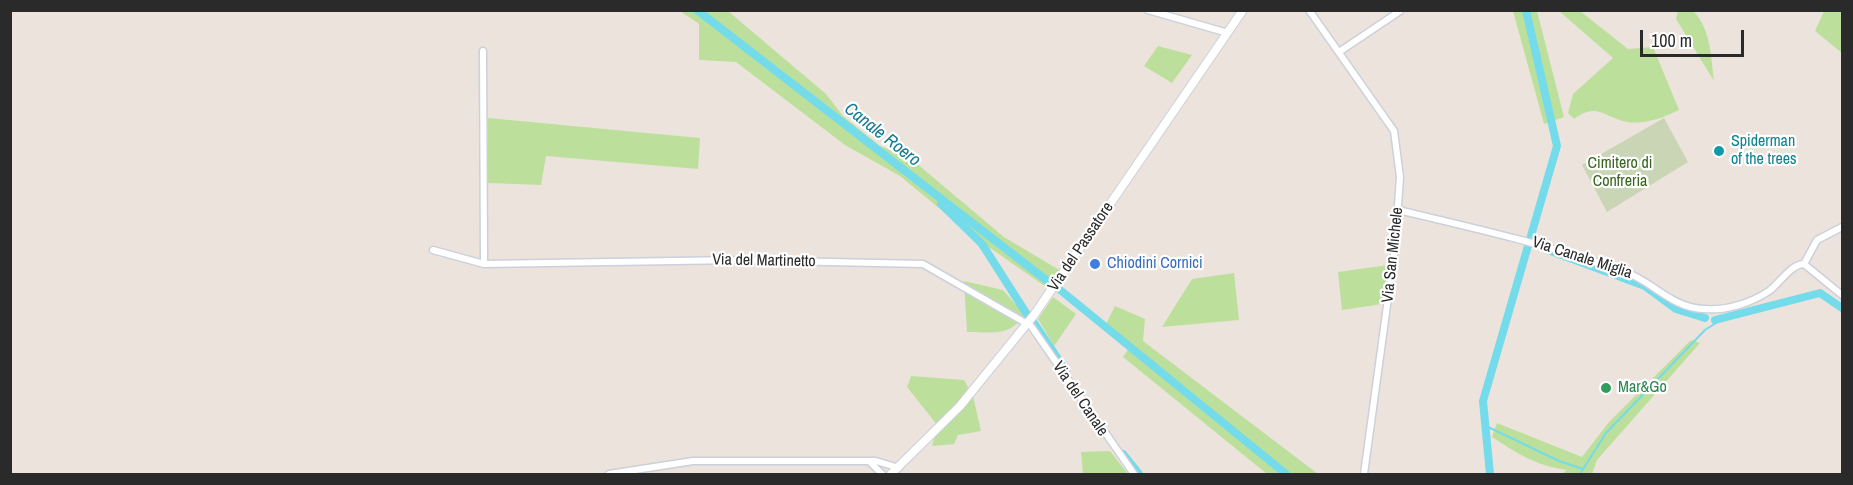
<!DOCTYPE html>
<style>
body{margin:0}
#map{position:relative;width:1853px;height:485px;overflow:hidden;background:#ece3dd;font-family:"Archivo Narrow",sans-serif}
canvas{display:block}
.frame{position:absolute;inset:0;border:12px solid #2a2a2a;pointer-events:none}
.scale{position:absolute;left:1640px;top:30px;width:104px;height:27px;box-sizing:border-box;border:3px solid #2a2a2a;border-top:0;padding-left:8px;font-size:18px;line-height:21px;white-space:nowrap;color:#2a2a2a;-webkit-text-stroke:4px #fff;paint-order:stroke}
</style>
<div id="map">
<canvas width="1853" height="485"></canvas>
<div class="frame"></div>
<div class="scale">100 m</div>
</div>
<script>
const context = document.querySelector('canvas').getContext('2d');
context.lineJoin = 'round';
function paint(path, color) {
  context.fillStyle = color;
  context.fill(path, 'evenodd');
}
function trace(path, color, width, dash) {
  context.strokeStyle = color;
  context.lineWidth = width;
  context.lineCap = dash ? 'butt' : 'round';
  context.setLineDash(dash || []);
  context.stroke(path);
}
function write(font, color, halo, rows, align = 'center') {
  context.font = font + ' "Archivo Narrow",sans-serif';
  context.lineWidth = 4.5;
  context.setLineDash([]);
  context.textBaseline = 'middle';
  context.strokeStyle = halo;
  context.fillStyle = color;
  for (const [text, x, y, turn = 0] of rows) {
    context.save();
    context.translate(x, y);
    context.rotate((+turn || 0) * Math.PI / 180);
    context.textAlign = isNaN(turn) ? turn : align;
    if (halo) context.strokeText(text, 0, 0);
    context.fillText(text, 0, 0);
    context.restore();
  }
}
const green = new Path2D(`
 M680 11H728L826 94 843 116 880 146 909 157 1004 237 1061 271 1049 289 973 236 900 176 845 145 736 62 699 60V24Z
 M1513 11H1537L1564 117 1544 124Z
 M1559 11H1580L1628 49 1653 47 1679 110C1663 118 1641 126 1623 121 1602 115 1596 103 1574 119L1568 113 1573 94 1613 58Z
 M1678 11H1693C1711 28 1711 58 1714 81L1676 19Z
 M1824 11H1842V53L1815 31Z
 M1158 46 1192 55 1172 83 1144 66Z
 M488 118 700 138 698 169 546 156 541 185 488 183Z
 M1388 265 1382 304 1342 310 1338 272Z
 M1234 273 1239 320 1162 327 1192 279Z
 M964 281 1003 290 1025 315C1008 337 993 332 967 332Z
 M1053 297 1076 314 1054 346 1038 319Z
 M1115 306 1145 319 1143 341 1318 474H1267L1123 357 1131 345 1105 326Z
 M1691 340 1700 343 1597 460 1592 474H1563L1566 470C1537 466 1516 453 1492 437L1497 423 1582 457 1609 422Z
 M911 376 964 380 973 396 981 431 958 435 954 444 932 446 938 426 907 387Z
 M1110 451 1128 474H1083L1081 452Z`);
const cemetery = new Path2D(`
 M1664 118 1688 162 1607 212 1582 165Z`);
const stream = new Path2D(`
 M1486 426 1559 461 1583 469
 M1580 474 1606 433 1705 330 1719 321`);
const canal = new Path2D(`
 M697 10 1050 283
 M941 204 982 244 1028 316
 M1548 250 1645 286 1676 309 1705 318
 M1059 289 1286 474
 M1715 320 1820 293 1842 308
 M1034 323 1066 371
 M1123 454 1139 474
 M1490 474 1483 401 1557 146 1526 10`);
const minor = new Path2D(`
 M1148 10 1228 33
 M1309 10 1394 131 1400 177 1395 247 1364 474
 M483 51 484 264
 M1339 52 1400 11
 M1398 210C1474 228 1549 245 1623 271 1653 281 1671 308 1704 309 1726 311 1751 303 1769 291 1779 284 1791 264 1804 264
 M433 250 484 264 738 260 923 264 1031 326 1134 474
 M1804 264 1817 240 1842 227
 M1804 264 1842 295
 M869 461 882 474
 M609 474 693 461H876L899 468`);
const tertiary = new Path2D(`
 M891 474 960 406 1034 315 1243 10`);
const markers = [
 [1719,151,6,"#0f9aa8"],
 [1095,264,6,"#3f7fe0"],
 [1606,388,6,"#2e9e5b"]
];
const cultureNames = [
 ["Spiderman",1731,142],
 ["of the trees",1731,160]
];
const parkNames = [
 ["Cimitero di",1620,164],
 ["Confreria",1620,182]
];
const streetNames = [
 ["Via del Passatore",1081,247,-56],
 ["Via San Michele",1393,255,-84],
 ["Via Canale Miglia",1582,258,18],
 ["Via del Martinetto",764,261,1],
 ["Via del Canale",1080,399,56]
];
const shopNames = [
 ["Chiodini Cornici",1107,264]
];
const leisureNames = [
 ["Mar&Go",1618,388]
];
const waterNames = [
 ["Canale Roero",882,135,38]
];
paint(green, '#bce09b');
paint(cemetery, '#c9d5b5');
trace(stream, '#74dbea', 2);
trace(canal, '#74dbea', 8);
trace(minor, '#cbd0db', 9);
trace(tertiary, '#cbd0db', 10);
trace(minor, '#fff', 6);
trace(tertiary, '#fff', 8);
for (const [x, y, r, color] of markers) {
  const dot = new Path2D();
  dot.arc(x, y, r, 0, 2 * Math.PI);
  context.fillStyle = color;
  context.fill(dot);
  trace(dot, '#fff', 2);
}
write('16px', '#0d838f', '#fff', cultureNames, 'left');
write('16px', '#36641d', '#fff', parkNames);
write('16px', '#2a2a2a', '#fff', streetNames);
write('16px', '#366cbe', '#fff', shopNames, 'left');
write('16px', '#27864d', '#fff', leisureNames, 'left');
write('italic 18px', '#137b96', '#fff', waterNames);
</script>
